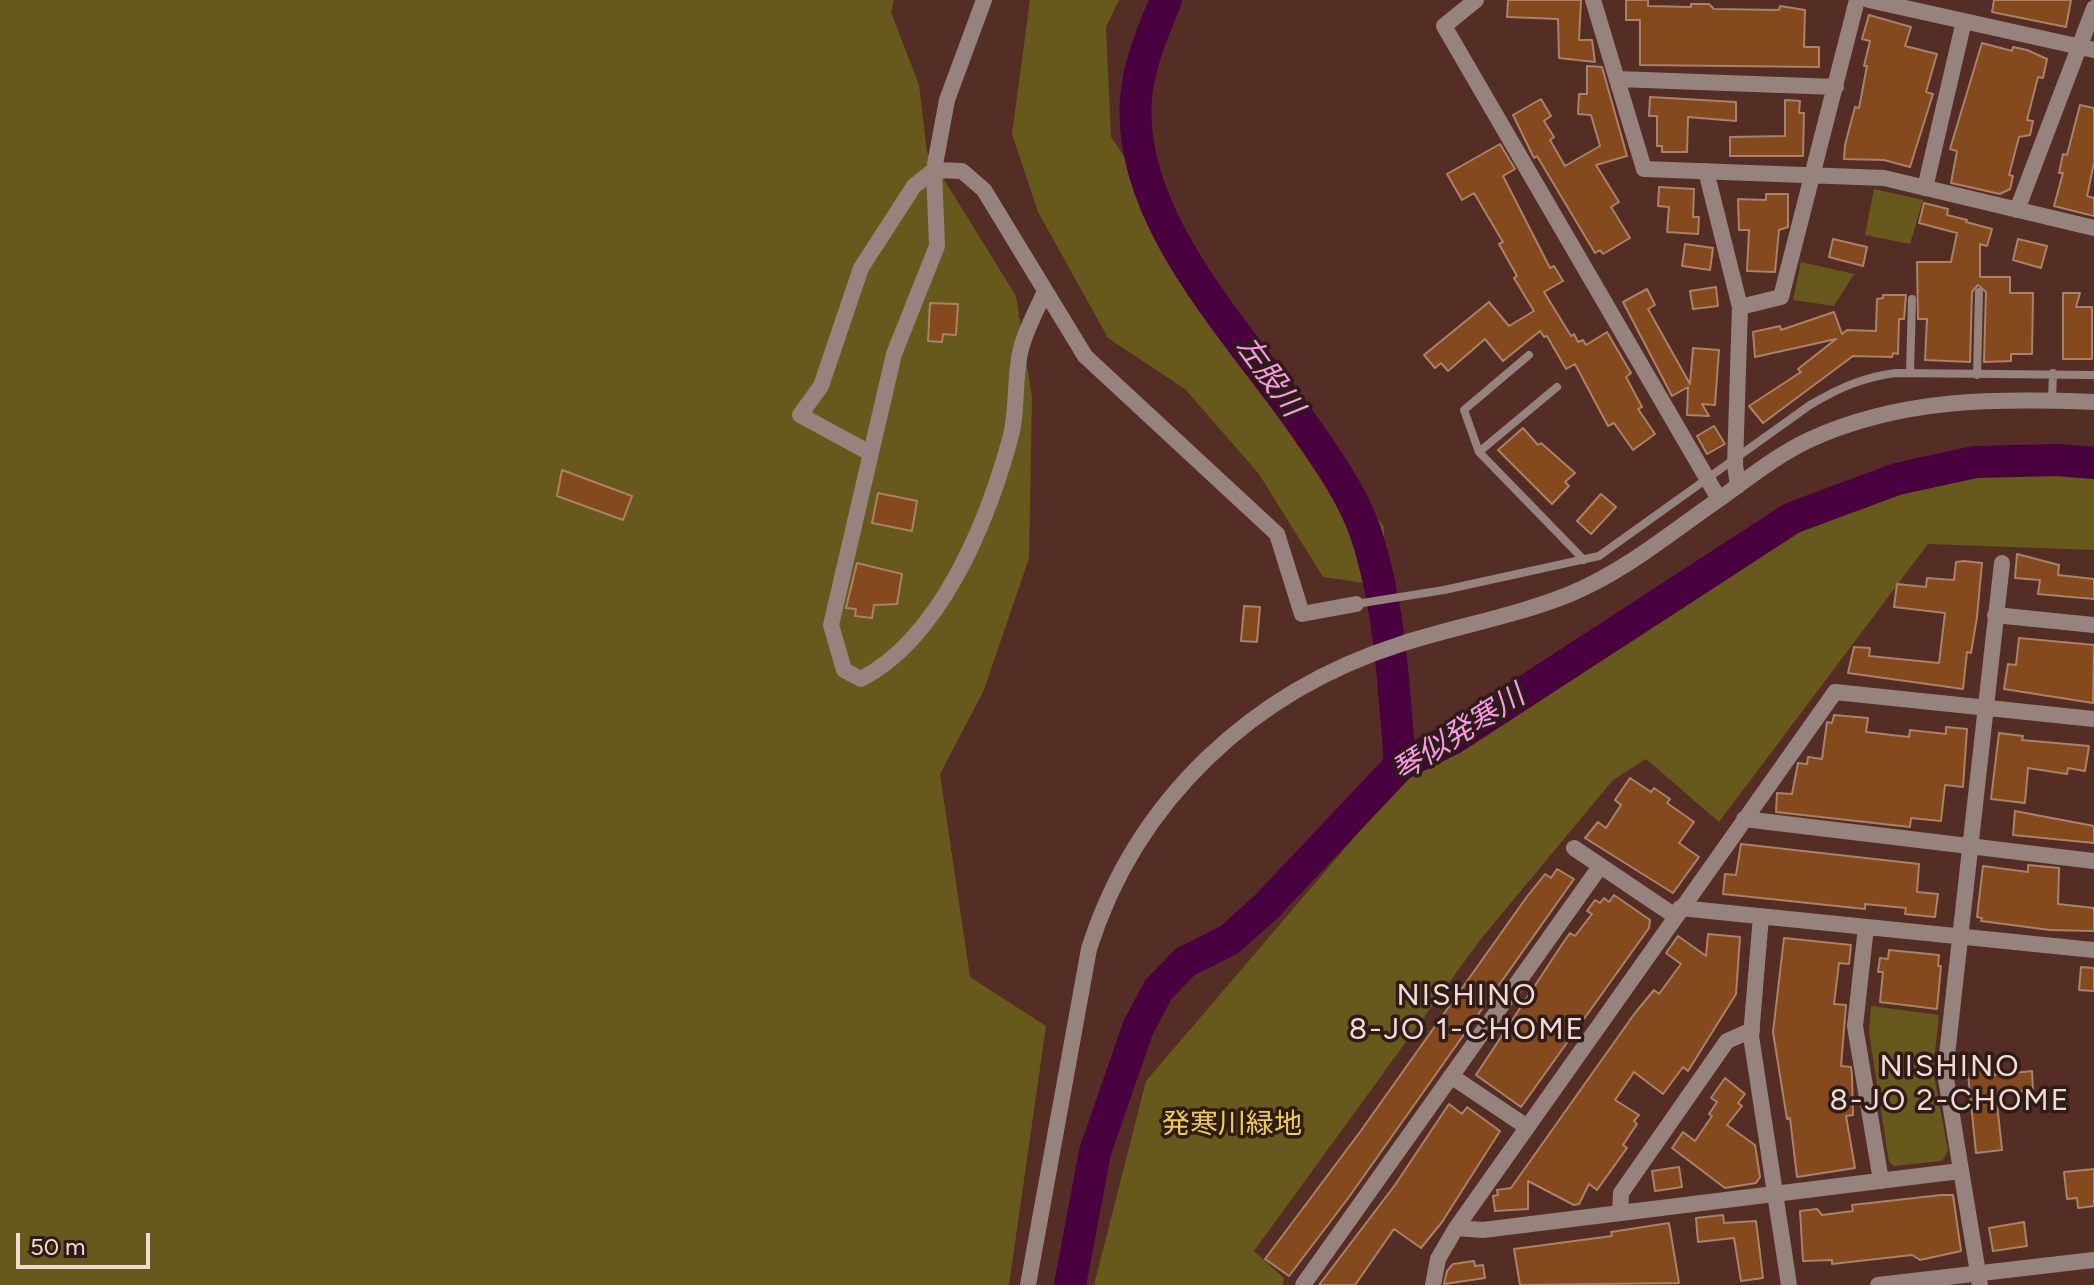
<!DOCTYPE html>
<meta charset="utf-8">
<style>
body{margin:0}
#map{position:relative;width:2094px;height:1285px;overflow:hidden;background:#542e24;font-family:Figtree,sans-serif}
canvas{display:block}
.scale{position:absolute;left:16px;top:1233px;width:134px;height:36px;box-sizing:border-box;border:4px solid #f4dad4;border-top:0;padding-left:10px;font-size:24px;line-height:28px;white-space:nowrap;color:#f4dad4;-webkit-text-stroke:6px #2d1c17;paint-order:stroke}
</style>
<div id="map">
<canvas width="2094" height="1285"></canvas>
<div class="scale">50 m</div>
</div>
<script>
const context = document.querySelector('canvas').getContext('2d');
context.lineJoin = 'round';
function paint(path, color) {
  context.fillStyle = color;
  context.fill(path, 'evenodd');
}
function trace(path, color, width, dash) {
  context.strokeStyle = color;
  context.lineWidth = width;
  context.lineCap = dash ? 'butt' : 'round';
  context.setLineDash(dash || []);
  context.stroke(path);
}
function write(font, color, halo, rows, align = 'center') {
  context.font = font + ' Figtree,"Noto Sans JP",sans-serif';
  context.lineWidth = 7;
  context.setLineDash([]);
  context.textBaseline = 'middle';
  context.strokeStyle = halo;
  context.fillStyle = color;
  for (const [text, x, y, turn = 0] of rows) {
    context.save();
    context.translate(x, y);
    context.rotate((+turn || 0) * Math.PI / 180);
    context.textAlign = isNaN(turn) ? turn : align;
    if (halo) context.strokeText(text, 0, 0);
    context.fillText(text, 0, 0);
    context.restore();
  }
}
const green = new Path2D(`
 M0 0H894L891 12 919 85 927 152 1016 296 1032 397 1029 558 984 690 940 774 970 977 1046 1026 1009 1285H0Z
 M1030 0H1119L1106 27 1111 137 1201 269 1247 365 1321 443 1384 527V586L1323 577 1259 474 1185 389 1108 338 1038 212 1012 134Z
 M1874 189 1923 200 1910 244 1865 235Z
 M1801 262 1854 274 1834 306 1793 300Z
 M1980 468 2094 477V550L1928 544 1719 822 1646 759 1613 780 1480 940 1254 1251 1284 1278 1283 1285H1094L1146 1081 1405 778 1733 569 1789 527Z
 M1871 1006 1939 1015 1933 1070 1948 1151 1942 1161 1894 1166 1889 1162 1869 1032Z`);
const river = new Path2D(`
 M1166 0C1153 31 1139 64 1136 98 1126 223 1247 340 1311 436 1332 466 1353 497 1365 531 1390 604 1394 689 1400 765
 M1070 1285 1095 1152 1138 1028 1158 990 1185 962 1229 940 1266 907 1400 765 1452 739 1792 518 1897 479 1975 462 2058 460 2094 463`);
const building = new Path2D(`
 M1508 0H1581L1579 40H1592L1595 62 1559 58 1558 19 1507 17Z
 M1626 0H1648V6L1691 7V4H1709L1714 9 1779 10 1780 6 1805 10 1804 47H1819V67L1640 65V20H1626Z
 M1994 0H2071L2066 27 1992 12Z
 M1869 15 1911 27 1905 46 1937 54 1926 92 1933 94 1910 167 1884 160 1844 159 1845 145 1855 107 1859 108 1867 66H1864L1870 41 1862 39Z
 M1982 43 2012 51 2013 47 2027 50 2047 59 2043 78 2038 77 2027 120 2033 121 2030 135 2019 137 2009 175 2013 176 2010 189 2000 194 1951 183 1957 151 1950 149Z
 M1587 66 1602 67 1627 156 1596 165 1619 202 1611 207 1630 238 1603 254 1600 250 1595 253 1537 156 1534 158 1513 115 1541 99 1551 116 1544 121 1554 137 1550 140 1565 166 1600 146 1591 115 1578 114 1579 94H1587Z
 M1650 97 1736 102V121L1688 117 1687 152H1662V146H1657V116H1649Z
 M1785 100 1800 101 1799 113H1804L1803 156H1730V137L1785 136Z
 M2080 105 2094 108V163L2087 196 2094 198V216L2054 206 2063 173H2059L2063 154 2067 155Z
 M1500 144 1515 169 1503 176 1550 268 1554 266 1563 281 1544 292 1571 336 1574 334 1578 342 1583 340 1586 345 1607 332 1631 373 1626 377 1642 407 1638 409 1655 434 1633 450 1614 423 1608 426 1575 364 1566 369 1547 336 1544 337 1540 331 1503 361 1485 339 1448 371 1441 363 1435 368 1424 355 1489 302 1509 326 1534 311 1514 278 1517 276 1499 244 1503 242 1474 193 1462 200 1447 174Z
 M1659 187 1694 189 1693 217H1699L1698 234 1667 232 1669 207 1658 206Z
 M1766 194H1788V227L1779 230 1775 272 1747 271 1749 230H1739L1738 199 1766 200Z
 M1924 203 1948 209 1947 215 1967 220 1966 222 1992 229 1987 246 1980 244V277H2010V293H2033L2032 354H2011V361L1984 362 1986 292 1978 285 1972 292 1970 362 1925 360 1927 319H1918L1917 262H1951L1957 233 1919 223Z
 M1833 239 1867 247 1863 266 1829 257Z
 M2018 239 2047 246 2041 268 2013 260Z
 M1685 244 1713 248 1710 270 1682 266Z
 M1716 287 1718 306 1693 309 1690 291Z
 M1647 289 1655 305 1648 309 1690 384 1693 348 1719 350 1715 405 1702 404 1709 416 1687 415 1688 387 1672 396 1623 302Z
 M2063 293H2080L2076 307H2092V359H2063Z
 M1883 295H1906L1904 319H1899L1898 354 1893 353 1892 357 1853 356 1763 423 1749 406 1801 372 1798 369 1836 339 1755 357 1753 332 1780 326 1781 330 1834 312 1842 334 1847 330 1876 331 1877 299 1883 298Z
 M930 303 958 304 956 335 943 334 942 342 928 341Z
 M1714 426 1725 444 1707 454 1697 436Z
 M1523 428 1538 445 1541 443 1575 473 1565 482 1569 486 1552 504 1498 450Z
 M562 470 632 496 623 520 557 496Z
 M878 493 917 501 912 531 872 523Z
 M1601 494 1616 507 1591 534 1577 521Z
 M2017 554 2059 565 2058 575 2094 579V599L2038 594 2040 580 2015 578Z
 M1964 561 1982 563 1977 617 1971 653 1967 652 1963 689 1848 673 1854 647 1870 648 1869 656 1939 663 1945 613 1894 607 1897 584 1926 587 1927 578 1954 580 1956 562Z
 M857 563 902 574 897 604 874 605 872 618 855 616 856 609 846 608Z
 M1244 606 1260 607 1257 642 1241 641Z
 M2019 638 2094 645 2093 703 2004 689 2008 664 2016 665Z
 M1834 715 1868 718 1866 732 1909 737 1910 730 1946 734V727L1967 729 1963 787 1945 785 1941 821 1911 818 1910 827 1776 812 1777 793 1792 794 1798 763 1807 764 1808 757 1822 759 1827 722 1832 723Z
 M1999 733 2023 736 2022 740 2089 746 2085 771 2068 768 2067 774 2028 768 2025 803 1991 799Z
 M1630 778 1651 792 1654 788 1670 799 1667 803 1694 822 1679 843 1699 857 1673 893 1585 838 1598 822 1606 828 1621 805 1615 800Z
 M2015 811 2094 826V843L2013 835Z
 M1741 844 1919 864 1917 892 1938 894 1935 917 1905 914 1906 908 1865 904V909L1723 894 1725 874 1736 875Z
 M2028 865 2059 868 2058 904 2094 908V931L2050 930 1981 921 1982 918 1977 917 1983 866 2028 872Z
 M1557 869 1574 879 1349 1197 1289 1276 1265 1259 1360 1132 1526 898 1545 874 1551 878Z
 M1614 895 1650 920 1649 928 1521 1107 1476 1075 1561 946 1570 933 1575 936 1592 914 1587 911 1595 900 1600 903 1604 898 1609 902Z
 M1708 934 1740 937 1736 994 1688 1071 1683 1067 1663 1094 1634 1072 1615 1100 1639 1115 1634 1121 1637 1124 1623 1145 1627 1148 1597 1190 1589 1184 1579 1204 1574 1205 1528 1181V1209L1495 1211 1493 1196 1498 1195 1497 1190 1511 1188 1635 1013 1654 990 1659 994 1681 964 1666 953 1678 936 1706 956Z
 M1784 938 1851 945 1849 964 1839 963 1834 1004 1846 1005 1841 1066 1851 1067 1852 1075 1853 1115 1846 1116 1855 1168 1797 1177 1790 1118 1787 1119 1773 1032Z
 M1889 950 1939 955 1938 966H1941L1937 1009 1880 1002 1883 972H1878L1880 958 1888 959Z
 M2081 967 2094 968V991L2079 990Z
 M1993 1064 1994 1075 2032 1071 2033 1090 1996 1094 2002 1150 1976 1153 1968 1074 1977 1073 1976 1066Z
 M1725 1078 1745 1094 1738 1103 1742 1106 1727 1125 1755 1145 1760 1177 1756 1183 1725 1188 1672 1148 1683 1132 1695 1141 1712 1116 1709 1114 1717 1102 1711 1098Z
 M1449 1104 1462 1114 1467 1107 1500 1131 1442 1222 1421 1248 1394 1229 1355 1285H1319L1395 1185Z
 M1679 1167 1682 1187 1655 1191 1652 1171Z
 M2094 1169V1206L2078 1208 2077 1198 2067 1199 2064 1172Z
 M1941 1195H1953L1961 1251 1920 1260 1912 1255 1832 1264V1260L1803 1261 1800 1211 1817 1209 1822 1215 1853 1211 1852 1205Z
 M1723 1215 1724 1223 1756 1221 1763 1278 1741 1281 1734 1238 1698 1242 1696 1218Z
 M2024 1222 2027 1246 1993 1251 1989 1228Z
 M1669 1223 1679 1283 1520 1285 1514 1249 1612 1236 1611 1232Z
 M1474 1261 1475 1266 1483 1265 1485 1278 1444 1284 1447 1271 1453 1264Z`);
const lane = new Path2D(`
 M1910 373 1912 299
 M1977 375 1979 292
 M1557 387 1479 452 1584 560
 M2052 400 2053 373
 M1479 452 1464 410 1529 355
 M1356 604 1444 590 1599 556 1810 405C1839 388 1863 377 1896 373L2094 375`);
const street = new Path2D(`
 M984 0 947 100 934 170 937 246 894 354 831 625 844 670 861 679C940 638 986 525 1009 443 1018 414 1014 382 1020 353 1024 332 1037 310 1045 291
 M1476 0 1444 26 1719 499
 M1593 0 1644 169 1884 178 2094 228
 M1869 0 2094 50
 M1617 79 1836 87
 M1706 171 1740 307 1735 465 1738 486
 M1925 188 1964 21
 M2017 210 2094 8
 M1740 307 1781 297 1857 0
 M870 453 800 415 821 386 861 268 914 186 934 170 962 171 984 190 1085 356 1277 534 1302 614 1356 604
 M1995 615 2094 625
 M1744 819 2094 861
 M1574 848 1675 916
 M1680 908 2094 950
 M1761 916 1751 1036 1789 1285
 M1866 927 1855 1026 1881 1181
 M1451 1076 1527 1127
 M1620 1213 1621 1193 1727 1041 1752 1030
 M1456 1228 1483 1230 1960 1171
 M1028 1285 1089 949C1136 800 1253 691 1401 644 1457 626 1516 616 1570 594 1624 572 1670 533 1718 500 1746 480 1777 455 1809 440 1900 398 1996 398 2094 402
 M1303 1285 1599 868
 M1433 1285 1438 1259 1456 1228 1835 692 2094 719
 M1878 1285 2094 1260
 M1980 1285 1945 1073 2002 563`);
const parkNames = [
 ["発寒川緑地",1232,1125]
];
const waterNames = [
 ["左股川",1269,377,54],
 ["琴似発寒川",1459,734,-33]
];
const neighbourhoodNames = [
 ["NISHINO",1467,996],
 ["8-JO 1-CHOME",1467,1030],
 ["NISHINO",1950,1067],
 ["8-JO 2-CHOME",1950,1101]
];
paint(green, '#67581b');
trace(river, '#490140', 32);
paint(building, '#84491c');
trace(building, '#a98269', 2);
trace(lane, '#97837d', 8);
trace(street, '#97837d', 16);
write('28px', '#f1ce46', '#2d1c17', parkNames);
write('italic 30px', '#fc98e8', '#2d1c17', waterNames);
context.letterSpacing = '2px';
write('30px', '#f4dad4', '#2d1c17', neighbourhoodNames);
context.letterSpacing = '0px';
</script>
